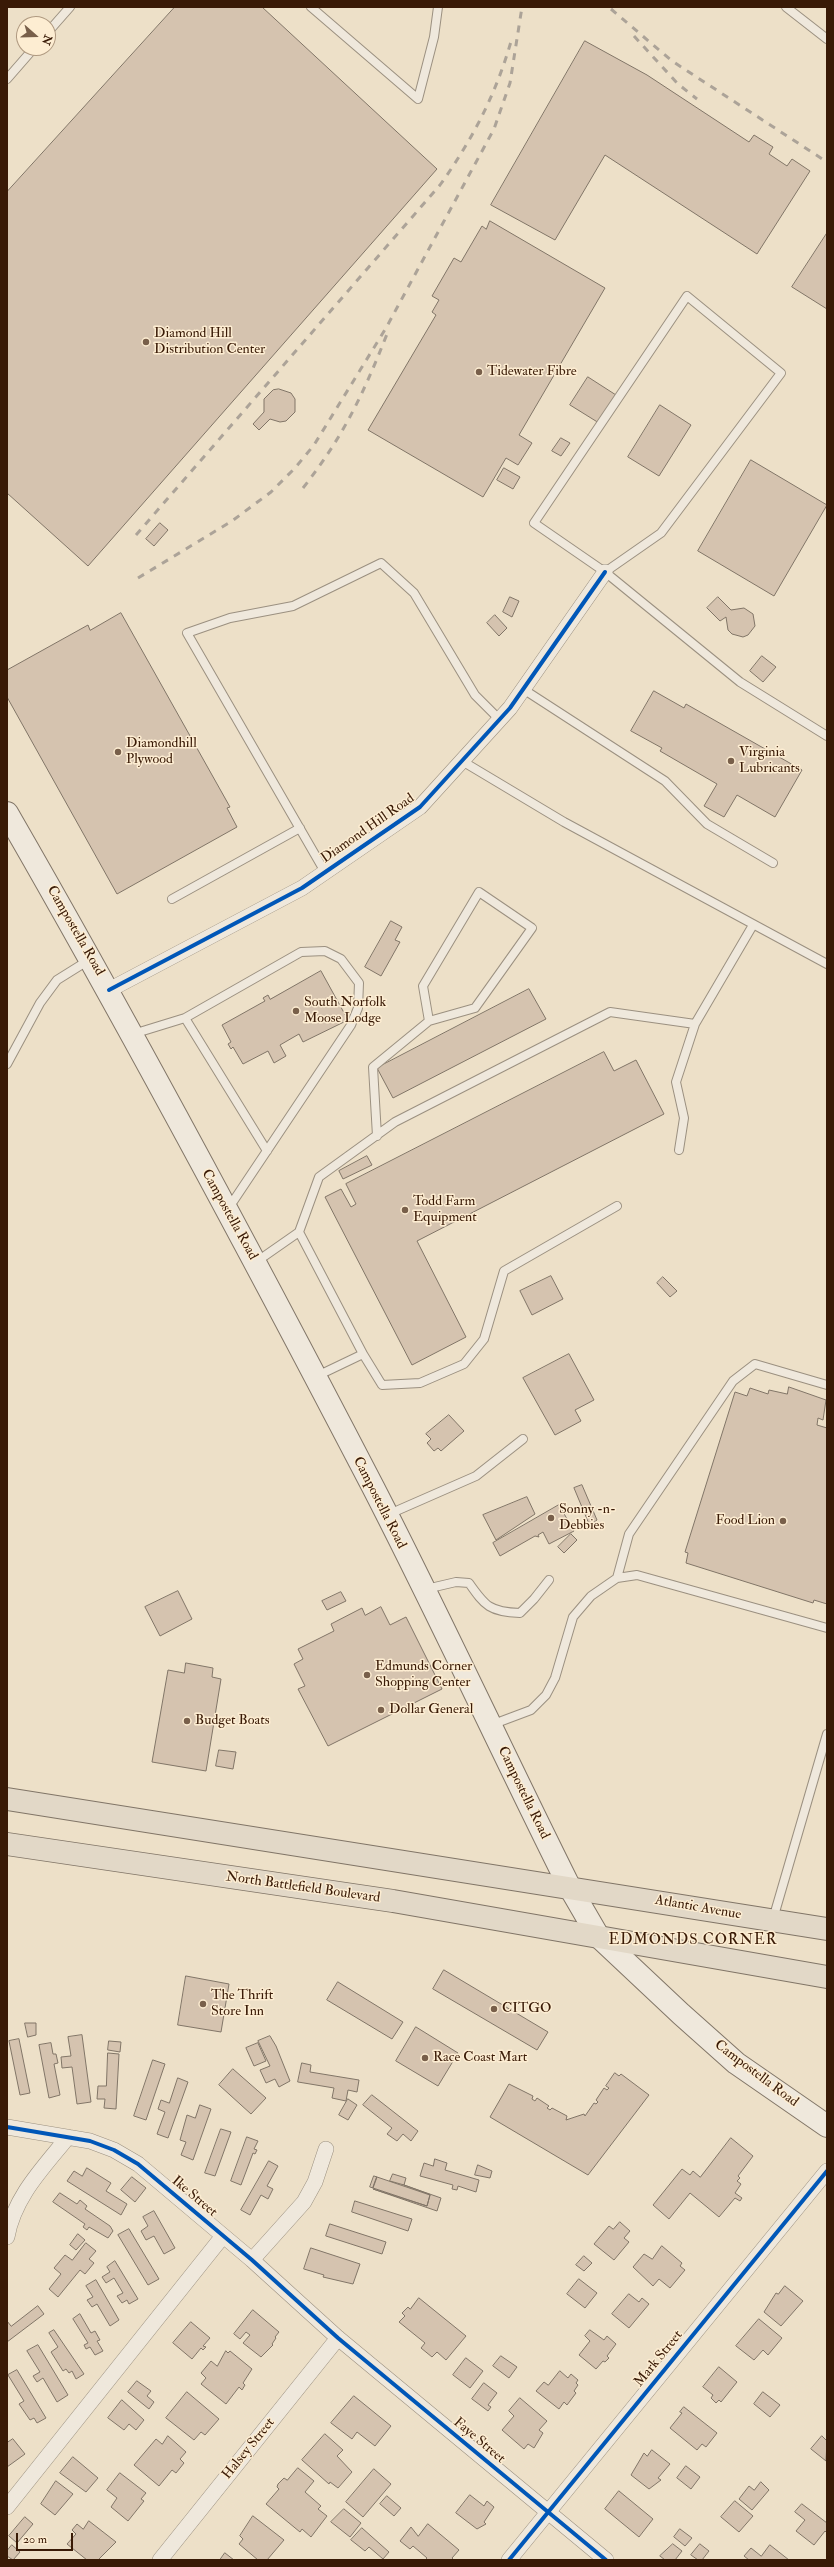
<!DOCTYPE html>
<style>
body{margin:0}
#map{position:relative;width:834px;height:2567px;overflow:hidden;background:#ede0c8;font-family:"IM FELL Double Pica",serif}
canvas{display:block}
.frame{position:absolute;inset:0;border:8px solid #391a06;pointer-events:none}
.north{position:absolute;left:16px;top:16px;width:40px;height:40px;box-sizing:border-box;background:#fdedd2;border:1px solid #af9980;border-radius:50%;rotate:110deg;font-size:11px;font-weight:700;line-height:16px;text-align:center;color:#391a06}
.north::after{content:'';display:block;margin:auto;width:14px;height:18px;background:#785f4a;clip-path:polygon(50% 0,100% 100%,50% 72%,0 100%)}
.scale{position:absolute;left:16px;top:2533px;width:57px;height:18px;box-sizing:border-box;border:2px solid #391a06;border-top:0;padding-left:5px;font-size:12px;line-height:14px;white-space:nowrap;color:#391a06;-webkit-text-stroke:3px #fdedd2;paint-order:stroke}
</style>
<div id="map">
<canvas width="834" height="2567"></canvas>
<div class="frame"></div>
<div class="north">N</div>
<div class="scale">20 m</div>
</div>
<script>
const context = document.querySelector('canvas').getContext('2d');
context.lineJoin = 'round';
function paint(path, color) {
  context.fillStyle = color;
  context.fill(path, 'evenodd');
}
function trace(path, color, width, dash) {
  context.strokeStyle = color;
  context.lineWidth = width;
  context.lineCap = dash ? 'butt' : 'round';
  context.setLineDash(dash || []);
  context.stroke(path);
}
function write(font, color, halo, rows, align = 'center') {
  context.font = font + ' "IM FELL Double Pica",serif';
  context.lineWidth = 3;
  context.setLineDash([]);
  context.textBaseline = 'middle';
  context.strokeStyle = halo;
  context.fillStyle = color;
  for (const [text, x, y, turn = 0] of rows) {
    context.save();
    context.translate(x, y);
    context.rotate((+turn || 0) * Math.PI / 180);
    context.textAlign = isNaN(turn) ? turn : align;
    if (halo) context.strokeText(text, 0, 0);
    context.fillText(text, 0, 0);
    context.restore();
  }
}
const building = new Path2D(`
 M175 7H262L437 169 88 566 7 493V192Z
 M585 41 647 75 749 142 754 135 773 147 769 154 787 166 792 159 810 171 757 254 605 155 555 240 491 205Z
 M490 221 605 288 519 435 532 443 518 465 506 458 483 497 368 430 436 315 432 312 439 300 432 296 454 258 461 262 482 226 486 229Z
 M827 233V309L792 287Z
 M588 377 616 395 599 423 570 405Z
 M279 389 291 393 295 399V412L286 421 280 422 270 419 259 430 253 424 264 412V399L273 390Z
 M660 405 691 425 659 476 628 457Z
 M561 438 570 443 561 456 552 451Z
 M751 460 827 505 774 596 698 551Z
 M504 468 520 477 513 489 497 480Z
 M160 523 168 530 154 546 146 539Z
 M510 597 519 601 512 617 503 612Z
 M718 597 731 610 744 608 753 614 755 626 748 635 743 637 732 634 728 630 726 617 720 621 707 608Z
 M121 613 230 807 227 808 237 827 117 894 7 697V670L88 625 90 630Z
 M495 615 507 628 499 636 487 623Z
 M762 656 776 667 763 682 750 671Z
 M654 691 684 708 686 704 802 770 775 817 737 795 724 817 704 806 717 784 660 751 662 748 631 731Z
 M391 921 402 927 395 940 400 942 381 976 365 967Z
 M321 971 348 1020 303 1042 299 1034 280 1045 286 1056 274 1063 268 1051 243 1064 233 1047 231 1049 228 1044 231 1042 222 1025 265 1001 263 998 268 995 270 999Z
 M529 989 546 1019 393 1098 377 1068Z
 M604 1052 614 1071 636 1060 664 1114 417 1241 466 1337 412 1365 325 1197 341 1189 351 1207 356 1204 346 1184Z
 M367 1156 372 1165 343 1179 339 1171Z
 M551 1276 563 1299 532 1315 520 1291Z
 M663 1277 677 1291 670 1297 657 1283Z
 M569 1354 594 1400 575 1410 581 1421 555 1435 523 1378Z
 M789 1387 826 1400 823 1420 818 1418 817 1425 827 1428V1604L814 1600 813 1603 686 1563 688 1553 685 1552 735 1392 747 1396 750 1388 768 1394 769 1390 787 1394Z
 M449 1415 464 1431 441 1451 438 1448 434 1451 427 1443 431 1439 426 1434Z
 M582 1485 597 1520 593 1523 589 1524 574 1488Z
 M527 1497 535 1514 496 1540 483 1515Z
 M559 1505 574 1531 549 1544 543 1532 538 1535 539 1537 535 1536 500 1556 493 1543Z
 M571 1534 577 1540 564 1553 558 1547Z
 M178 1591 192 1619 160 1636 145 1607Z
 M341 1592 346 1601 327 1610 322 1601Z
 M381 1607 390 1625 406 1617 442 1689 328 1746 298 1689 305 1686 294 1664 303 1659 298 1649 334 1631 331 1624 362 1608 365 1615Z
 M186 1663 213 1668 212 1677 221 1679 206 1771 152 1762 168 1670 184 1673Z
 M219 1750 236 1752 233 1769 216 1766Z
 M444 1970 548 2032 537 2050 433 1989Z
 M186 1976 229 1984 221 2032 178 2025Z
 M338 1982 403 2022 392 2039 327 2000Z
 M25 2023H36V2035L28 2037Z
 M416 2027 458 2053 438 2086 396 2061Z
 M82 2035 91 2102 77 2104 72 2067 62 2068 61 2057 71 2056 68 2037Z
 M270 2036 276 2046 290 2081 279 2087 275 2079 266 2083 260 2070 270 2066 258 2041Z
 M19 2039 30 2093 20 2095 9 2041Z
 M109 2041 121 2042 120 2052 108 2050Z
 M51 2043 53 2054H56L58 2063 54 2064 60 2095 49 2098 39 2045Z
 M258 2043 266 2061 254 2066 246 2048Z
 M108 2053 119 2054 116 2109 104 2108 105 2099H97L98 2086H106Z
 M153 2060 165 2064 146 2120 134 2116Z
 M302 2063 311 2065 310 2072 359 2080 357 2092 348 2090 346 2101 332 2098 334 2088 298 2082Z
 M233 2069 266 2098 251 2114 219 2085Z
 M615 2073 619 2076 621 2074 649 2095 588 2175 490 2117 509 2084 533 2096 532 2099 535 2101 537 2098 549 2106 547 2108 550 2110 552 2108 567 2116 566 2120 584 2114 585 2116 594 2103 596 2104 598 2102 596 2100 604 2088 607 2090 609 2088 606 2086Z
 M178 2078 188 2082 168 2138 157 2134 165 2112 158 2109 161 2100 169 2103Z
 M372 2095 418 2131 411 2141 403 2134 397 2141 387 2134 392 2128 363 2105Z
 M348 2099 357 2105 348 2120 339 2115Z
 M200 2105 211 2109 193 2160 181 2155 186 2142 180 2140 187 2115 195 2118Z
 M221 2129 231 2132 215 2176 205 2173Z
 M247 2137 258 2141 254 2149 257 2150 255 2154 253 2153 241 2185 231 2181Z
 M731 2138 753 2156 738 2176 740 2178 737 2181 741 2184 735 2193 742 2198 740 2201 735 2198 719 2217 690 2193 669 2219 653 2205 682 2169 690 2175 693 2171 700 2177Z
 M435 2159 447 2163 445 2170 479 2180 476 2192 458 2186 457 2190 452 2189 453 2185 420 2176 424 2163 433 2166Z
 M269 2161 278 2166 267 2186 273 2189 268 2199 261 2195 250 2215 241 2210Z
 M478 2165 492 2171 490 2178 475 2175Z
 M87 2168 111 2183 106 2191 127 2204 121 2215 67 2181 74 2171 82 2176Z
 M393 2174 406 2178 404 2185 390 2181Z
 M374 2176 377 2177 373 2188 370 2187Z
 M132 2177 146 2188 135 2202 121 2190Z
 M377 2177 430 2195 427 2206 373 2188Z
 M404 2185 441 2198 437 2211 373 2189 427 2206 430 2195Z
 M60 2193 77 2204 80 2200 87 2206 85 2209 110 2226 113 2231 108 2238 89 2227 87 2230 83 2227 85 2224 53 2202Z
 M355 2201 412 2219 408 2231 352 2212Z
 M154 2211 175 2248 164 2254 154 2236 146 2240 141 2231 148 2226 143 2217Z
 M620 2222 630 2231 624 2238 629 2242 614 2260 594 2244 609 2226 613 2229Z
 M330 2224 386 2242 382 2254 326 2236Z
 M129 2229 159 2279 148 2285 118 2235Z
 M78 2234 85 2240 76 2250 70 2245Z
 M86 2243 96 2251 89 2259 94 2263 85 2274 80 2270 58 2297 49 2289 61 2274 54 2268 65 2255 72 2260Z
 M662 2246 682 2263 680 2266 685 2270 670 2288 659 2279 653 2286 633 2267 644 2254 652 2259Z
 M311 2248 360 2264 353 2284 323 2277 324 2275 304 2269Z
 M584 2256 592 2263 584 2271 576 2265Z
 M115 2261 138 2299 129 2304 127 2300 122 2303 117 2296 123 2293 114 2278 106 2283 102 2277 110 2272 107 2267Z
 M579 2279 597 2293 585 2308 567 2294Z
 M96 2280 119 2320 110 2326 97 2304 92 2307 87 2300 93 2297 86 2286Z
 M785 2286 803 2301 781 2326 764 2312 776 2293 778 2294Z
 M629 2294 639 2302 642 2298 649 2304 629 2328 612 2314Z
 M419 2298 466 2336 446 2360 437 2352 432 2357 421 2348 425 2343 399 2322 405 2316 402 2313 408 2307 410 2309Z
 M38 2306 44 2314 7 2342V2321L11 2326Z
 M253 2310 279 2332 275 2337 276 2338 272 2344 273 2345 261 2357 243 2343 250 2335 246 2332 240 2339 234 2334Z
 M80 2314 91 2333 95 2331 100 2340 97 2341 103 2351 95 2355 90 2347 86 2349 84 2345 88 2343 73 2319Z
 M759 2319 782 2338 768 2355 763 2350 754 2360 736 2346Z
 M191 2322 210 2338 203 2346 206 2347 203 2350 201 2348 192 2359 173 2343Z
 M54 2330 84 2374 76 2379 72 2371 69 2373 66 2369 63 2371 51 2352 58 2347 49 2333Z
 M590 2330 604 2340 607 2336 616 2344 607 2356 609 2358 605 2362 603 2361 596 2369 579 2355 590 2341 585 2336Z
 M38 2345 68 2395 57 2402 43 2378 37 2382 33 2376 40 2372 27 2351Z
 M226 2351 228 2353 230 2351 252 2369 243 2383 245 2385 242 2390 239 2387 226 2404 201 2384 206 2378 201 2373 211 2361 217 2366Z
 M501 2356 517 2367 509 2378 493 2366Z
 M466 2358 483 2371 470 2388 453 2375Z
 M719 2367 737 2382 721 2402 719 2400 716 2403 711 2398 713 2395 703 2387Z
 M17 2370 46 2418 37 2423 34 2418 30 2420 19 2404 24 2401 8 2375Z
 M560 2371 568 2378 571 2374 578 2380 576 2383 578 2385 574 2391 576 2393 567 2405 564 2402 559 2409 536 2391 544 2382 548 2385Z
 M137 2381 151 2391 147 2396 154 2402 149 2409 128 2392Z
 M484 2383 497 2393 488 2405 491 2407 488 2411 472 2399Z
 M187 2392 219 2419 205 2435 201 2432 194 2440 166 2418Z
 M763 2392 780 2405 770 2417 754 2404Z
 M354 2396 391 2426 375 2446 357 2432 352 2439 331 2423Z
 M520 2398 547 2421 539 2430 543 2433 534 2448 528 2444 524 2449 502 2430 514 2416 509 2411Z
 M122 2400 144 2420 136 2430 129 2424 124 2430 108 2418Z
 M684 2407 717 2433 706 2447 702 2444 697 2450 670 2428 682 2413 680 2412Z
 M325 2434 343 2450 337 2456 352 2472 338 2488 330 2482 329 2484 302 2460Z
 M168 2436 186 2452 180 2459 184 2463 176 2473 172 2470 159 2486 134 2465 156 2439 162 2444Z
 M822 2436 827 2441 826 2461 811 2449Z
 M13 2439 25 2454 7 2467V2443Z
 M652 2450 670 2464 658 2478 661 2480 649 2489 631 2475 644 2453 647 2456Z
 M73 2457 98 2478 86 2492 60 2473Z
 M686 2466 700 2477 691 2489 677 2478Z
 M298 2468 314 2481 305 2492 321 2506 318 2509 327 2516 311 2537 302 2529 300 2532 266 2504 279 2489 277 2487 278 2484 284 2478 287 2480Z
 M374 2469 391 2484 363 2517 346 2502Z
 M120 2473 146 2493 141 2499 144 2501 128 2521 111 2507 117 2498 107 2490Z
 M56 2481 73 2494 55 2515 41 2504Z
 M761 2482 769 2490 752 2510 739 2499 749 2486 754 2490Z
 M619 2491 653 2519 639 2537 605 2509Z
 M470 2495 484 2506 487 2501 494 2507 484 2522 486 2524 477 2529 456 2513Z
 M387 2496 401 2508 394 2516 380 2504Z
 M735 2501 753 2516 739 2532 721 2517Z
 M802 2504 827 2523V2533L825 2531 814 2545 796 2531 805 2520 795 2512Z
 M344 2509 361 2523 350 2537 331 2522Z
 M253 2516 284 2540 267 2560H258L239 2544 243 2539 240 2536Z
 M25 2517 33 2524 17 2543 9 2536Z
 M89 2521 116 2542 98 2560H87L67 2544 76 2534 72 2530 77 2524 83 2529Z
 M428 2524 459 2550 452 2558 454 2560H425L427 2558 413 2546 410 2549 400 2541 411 2527 418 2536Z
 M362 2528 389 2552 383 2559 369 2547 365 2551 351 2540Z
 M680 2529 692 2538 685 2546 674 2537Z
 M673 2544 682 2551 675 2560H665L660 2556Z
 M700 2544 709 2551 702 2560H698L691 2555Z
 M12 2545 20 2552 13 2560 7 2556V2551Z
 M770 2545 789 2560H749L744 2556 751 2548 761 2556Z
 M225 2553 234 2560H220Z`);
const lane = new Path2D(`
 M311 7 418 99 434 37 438 7
 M786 7 827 39
 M48 32 70 7
 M7 79 34 48
 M605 572 661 533 781 373 687 296 534 523 605 572 740 682 827 736
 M523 689 665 781 707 824 773 863
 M462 761 564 822 827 964
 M325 872 187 633 230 618 293 606 381 563 414 593 475 695 500 720
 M172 899 300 828
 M185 1018 267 1151
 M133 1034 185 1018 301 952 325 951 341 959 359 983 358 1008 351 1025 228 1209
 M7 1064 40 1003 57 980 89 960
 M377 1136 373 1067 429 1021 475 1008 532 928 479 892 423 986 429 1021
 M679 1150 684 1118 676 1082 695 1024 753 925
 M299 1232 363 1354
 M256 1262 299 1232 319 1177 395 1122 610 1012 695 1024
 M317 1376 363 1354 382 1385 420 1383 464 1364 484 1339 504 1271 617 1206
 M387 1515 476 1476 523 1439
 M617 1578 629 1534 733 1381 755 1364 827 1385
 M426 1589 456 1582 469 1583C485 1606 490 1612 520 1613L534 1599 549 1580
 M491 1725 531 1710 546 1695 555 1678 573 1617 591 1596 617 1578 637 1575 827 1628
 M773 1919 827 1734`);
const street = new Path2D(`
 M109 990 302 888 420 807 510 708 605 572
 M7 2127 90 2141 114 2150 138 2164 252 2260 338 2338 606 2560
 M7 2237C14 2197 43 2168 68 2137
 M252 2260 304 2202 315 2182 326 2149
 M7 2507 223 2236
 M160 2560 338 2338
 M509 2560 827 2171`);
const secondary = new Path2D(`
 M7 813C135 1035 255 1260 373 1487 441 1619 503 1754 569 1886L598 1936 681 2014 736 2063 827 2126`);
const primary = new Path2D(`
 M7 1799 827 1929
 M7 1844 393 1901 827 1977`);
const rail = new Path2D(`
 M611 9 672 61 827 162
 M634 36 678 84 697 99
 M303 488C343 437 363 395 387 334
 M136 535 440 185C473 139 497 92 512 38
 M138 578 232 521 271 492 295 468 314 445 386 328 494 129 510 83 522 7`);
const cycleway = new Path2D(`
 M109 990 302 888 420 807 510 708 605 572
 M7 2127 90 2141 114 2150 138 2164 252 2260 338 2338 606 2560
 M509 2560 827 2171`);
const markers = [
 [146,342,4,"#785f4a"],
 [479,372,4,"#785f4a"],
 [118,752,4,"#785f4a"],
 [731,761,4,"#785f4a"],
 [296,1011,4,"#785f4a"],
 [405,1210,4,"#785f4a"],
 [551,1518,4,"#785f4a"],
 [783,1521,4,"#785f4a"],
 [367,1675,4,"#785f4a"],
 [381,1710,4,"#785f4a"],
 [187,1721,4,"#785f4a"],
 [203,2004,4,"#785f4a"],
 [494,2009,4,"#785f4a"],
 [425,2058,4,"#785f4a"]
];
const poiNames = [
 ["Diamond Hill",154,334],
 ["Distribution Center",154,350],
 ["Tidewater Fibre",487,372],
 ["Diamondhill",126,744],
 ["Plywood",126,760],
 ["Virginia",739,753],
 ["Lubricants",739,769],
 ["South Norfolk",304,1003],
 ["Moose Lodge",304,1019],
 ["Todd Farm",413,1202],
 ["Equipment",413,1218],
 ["Sonny -n-",559,1510],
 ["Debbies",559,1526],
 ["Food Lion",775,1521,"right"],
 ["Edmunds Corner",375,1667],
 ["Shopping Center",375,1683],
 ["Dollar General",389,1710],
 ["Budget Boats",195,1721],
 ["The Thrift",211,1996],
 ["Store Inn",211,2012],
 ["CITGO",502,2009],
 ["Race Coast Mart",433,2058]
];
const streetNames = [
 ["Diamond Hill Road",368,829,-35],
 ["Campostella Road",75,931,60],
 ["Campostella Road",229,1215,61],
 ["Campostella Road",379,1503,63],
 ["Campostella Road",523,1793,64],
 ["North Battlefield Boulevard",303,1888,8],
 ["Atlantic Avenue",698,1908,10],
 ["Campostella Road",756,2074,37],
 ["Ike Street",194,2197,40],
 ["Mark Street",659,2359,-51],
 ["Faye Street",479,2441,40],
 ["Halsey Street",249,2449,-51]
];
const neighbourhoodNames = [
 ["EDMONDS CORNER",693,1941]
];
paint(building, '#d5c3af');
trace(building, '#817567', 1);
trace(lane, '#9b9080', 10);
trace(street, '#9b9080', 16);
trace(secondary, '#817567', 24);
trace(primary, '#817567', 24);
trace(lane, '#efe8dc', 8);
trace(street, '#efe8dc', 15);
trace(secondary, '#efe8dc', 22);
trace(primary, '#e2d8c7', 22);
trace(rail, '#aca398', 3, [7, 7]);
trace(cycleway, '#0057b8', 4);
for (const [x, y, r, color] of markers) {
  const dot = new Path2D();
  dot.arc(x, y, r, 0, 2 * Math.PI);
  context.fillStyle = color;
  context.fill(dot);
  trace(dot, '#fdedd2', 1.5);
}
write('14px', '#391a06', '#fdedd2', poiNames, 'left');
write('14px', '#391a06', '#fdedd2', streetNames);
context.letterSpacing = '1px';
write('15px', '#391a06', '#fdedd2', neighbourhoodNames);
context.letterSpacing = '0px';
</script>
